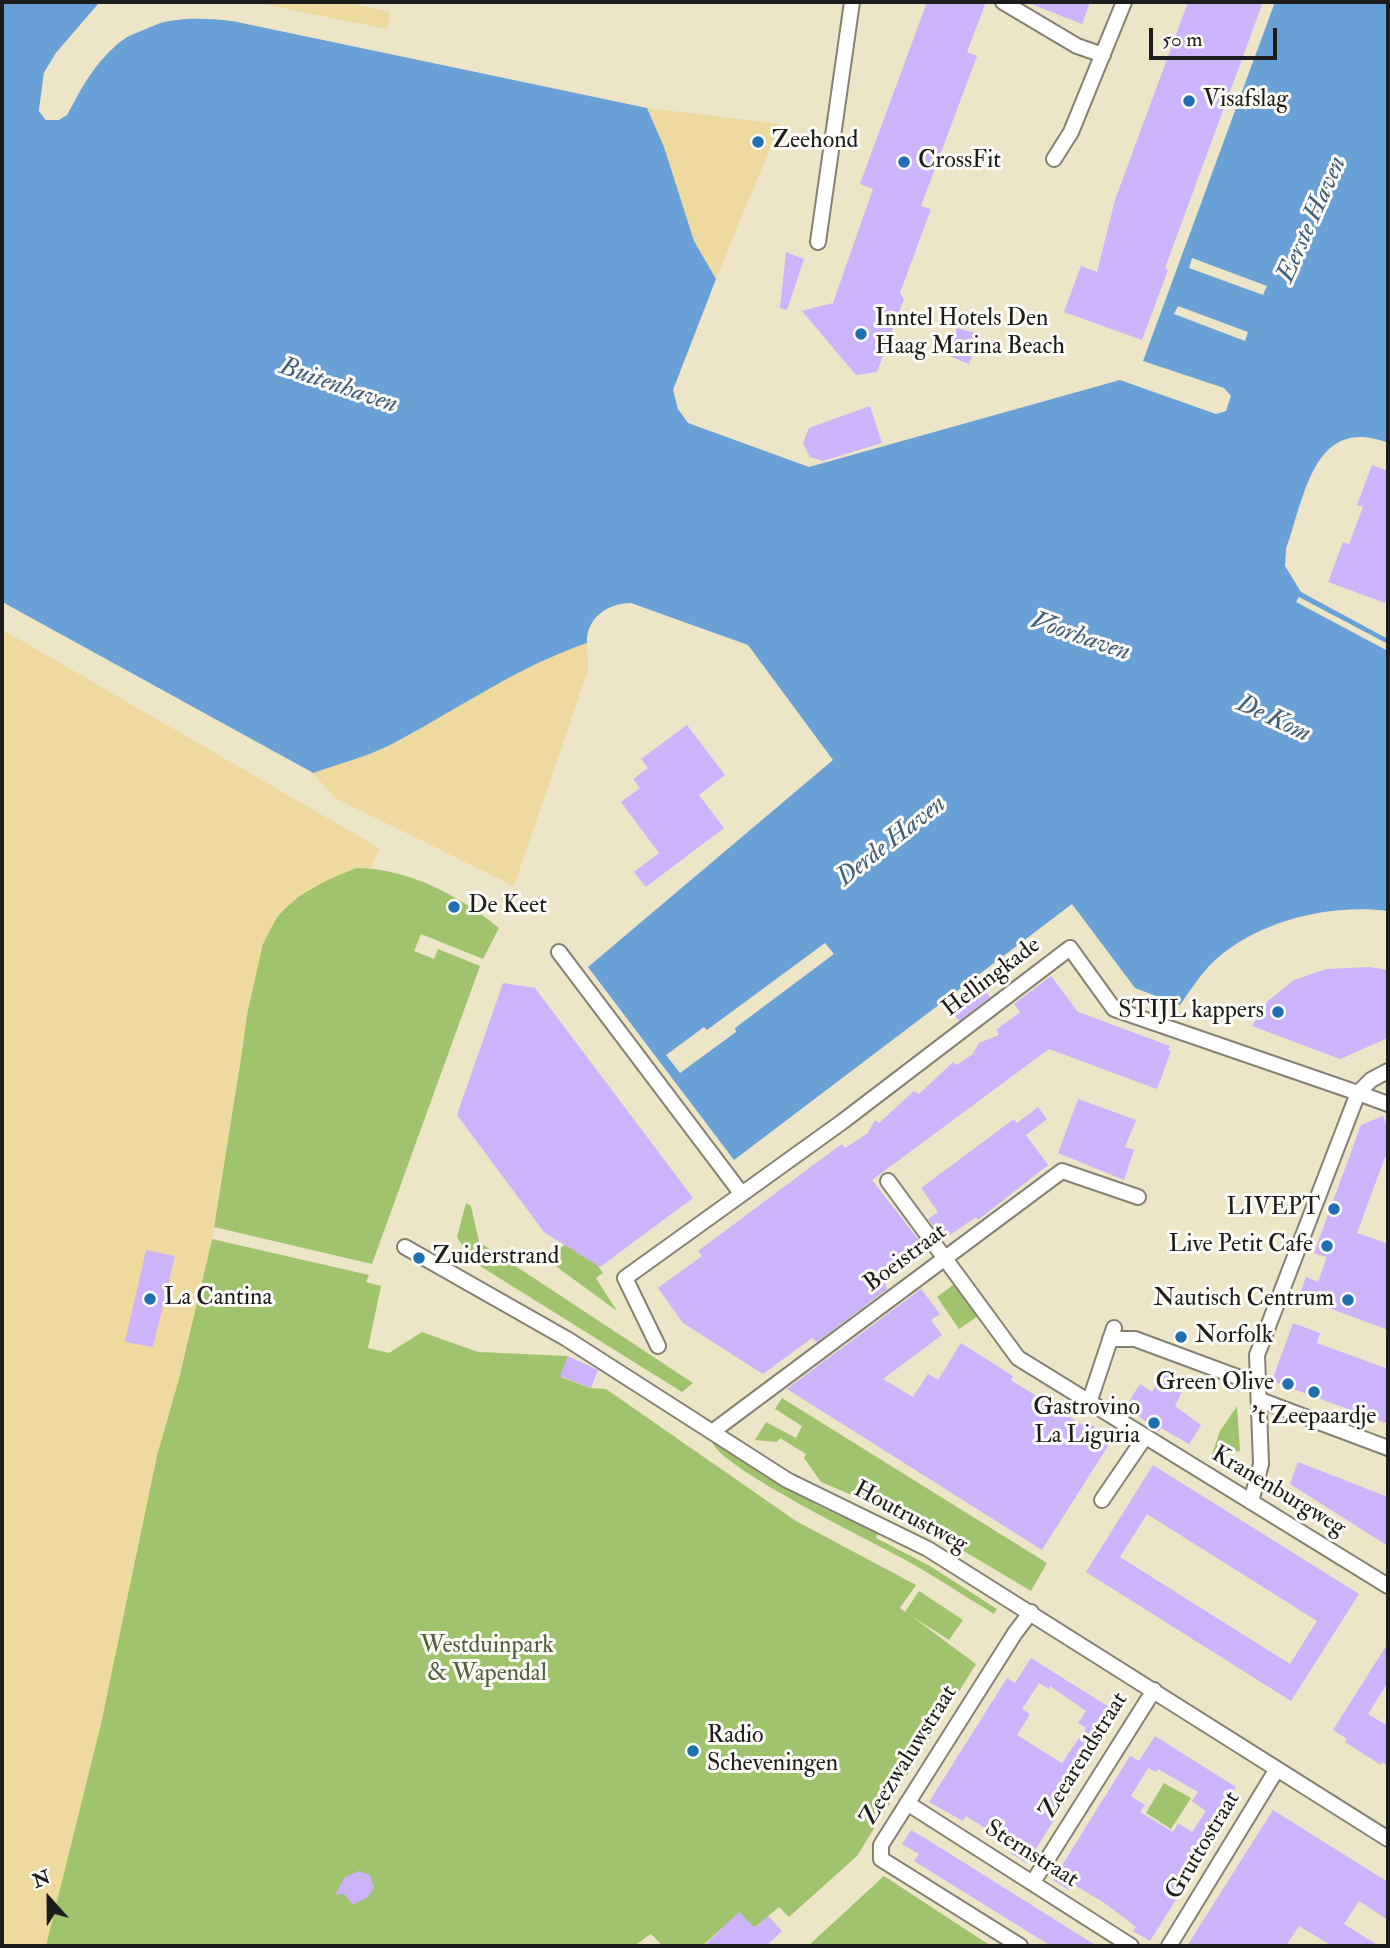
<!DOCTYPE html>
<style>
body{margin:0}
#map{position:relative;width:1390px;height:1948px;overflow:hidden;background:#ece5c7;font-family:"IM FELL Double Pica",serif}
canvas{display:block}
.frame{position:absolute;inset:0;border:4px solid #1c1c1c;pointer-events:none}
.north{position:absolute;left:14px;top:1864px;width:70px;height:70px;-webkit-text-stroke:5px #fdfcf7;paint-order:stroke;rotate:339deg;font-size:19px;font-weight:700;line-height:28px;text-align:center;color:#1c1c1c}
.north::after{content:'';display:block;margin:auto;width:24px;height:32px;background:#1c1c1c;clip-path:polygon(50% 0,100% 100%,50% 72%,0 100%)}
.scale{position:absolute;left:1149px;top:28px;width:128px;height:32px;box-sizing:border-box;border:4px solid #1c1c1c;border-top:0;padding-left:9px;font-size:21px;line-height:24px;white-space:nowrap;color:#1c1c1c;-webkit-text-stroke:5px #fdfcf7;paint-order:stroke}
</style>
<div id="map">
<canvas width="1390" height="1948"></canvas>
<div class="frame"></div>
<div class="north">N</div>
<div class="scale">50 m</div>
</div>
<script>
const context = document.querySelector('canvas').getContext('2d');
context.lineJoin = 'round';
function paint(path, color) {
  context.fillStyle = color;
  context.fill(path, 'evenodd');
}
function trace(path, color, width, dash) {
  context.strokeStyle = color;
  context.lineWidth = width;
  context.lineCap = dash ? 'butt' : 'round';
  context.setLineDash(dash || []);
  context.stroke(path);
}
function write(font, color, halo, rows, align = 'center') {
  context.font = font + ' "IM FELL Double Pica",serif';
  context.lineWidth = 6;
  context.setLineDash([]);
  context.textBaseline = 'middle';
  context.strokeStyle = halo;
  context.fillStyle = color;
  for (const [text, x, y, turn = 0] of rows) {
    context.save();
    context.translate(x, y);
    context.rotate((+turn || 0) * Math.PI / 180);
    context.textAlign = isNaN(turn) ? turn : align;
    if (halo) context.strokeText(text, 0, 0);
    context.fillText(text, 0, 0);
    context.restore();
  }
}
const green = new Path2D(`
 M356 868C408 868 460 896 499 928L483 959 421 934 414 951 434 959 438 949 480 966 372 1264 214 1227C223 1170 232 1114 241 1058 248 1013 249 956 276 919 295 893 328 879 356 868Z
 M466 1203 471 1206 479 1242 693 1383 682 1392 472 1261 457 1237Z
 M576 1236 603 1273 596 1278 617 1311 546 1259Z
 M212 1239 369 1275 366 1282 381 1286 368 1348 389 1353 422 1332 478 1352 568 1356 561 1377 590 1388 606 1389 796 1521 916 1585 900 1608 905 1612 919 1591 963 1620 949 1640 910 1615 976 1664 857 1856 789 1917 779 1907 754 1928 739 1913 702 1946H663L651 1934 634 1946H12L120 1631 157 1455 179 1378Z
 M956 1283 978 1316 959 1329 937 1297Z
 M782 1398 1047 1563 1031 1591 915 1522 821 1482 804 1458 806 1454 780 1438 777 1442 755 1440 766 1422 796 1438 802 1426 775 1409Z
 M1237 1406 1240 1451 1212 1454 1220 1431Z
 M713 1442 817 1505 878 1533 876 1538 930 1566 997 1609 994 1614C963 1595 933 1575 902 1558 874 1543 714 1464 713 1442Z
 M1164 1783 1191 1798 1171 1829 1146 1813Z
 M884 1876 988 1944 992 1946H808Z`);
const sand = new Path2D(`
 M253 2H345L390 12 387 29Z
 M647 108 780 124 716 279 694 241 664 147Z
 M3 630 379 848 371 868H356L331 878 299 896 278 915 263 944 248 1010 212 1239 179 1378 157 1455 101 1724 46 1946H2Z
 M587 643 588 670 514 886 335 798 313 773C338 764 366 757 390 745 456 711 516 667 587 643Z`);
const water = new Path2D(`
 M2 2H100L56 53 44 73 39 111 46 120 67 115C107 37 142 10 233 21L647 108 664 147 694 241 716 279 673 390 678 409 688 423 809 467 1120 380 1216 414 1226 411 1231 396 1224 388 1143 361 1275 2H1388V443C1314 414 1305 496 1286 549L1285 566 1301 592 1388 639V911C1328 903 1252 922 1209 966 1198 978 1189 992 1180 1005L1135 988 1072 904 734 1160 588 967 833 760 748 645 631 603C608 603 586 618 587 643 516 667 456 711 390 745 366 757 338 764 313 773L2 602Z`);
const pier = new Path2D(`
 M100 2H103L59 55 47 74 43 110 48 116 58 117 64 113 91 65 120 37 164 18 199 13 233 17 648 104 651 108 233 21 199 17 165 21 122 39 93 67 67 115 59 120H46L39 111 44 73 56 53Z
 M1192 258 1267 286 1263 295 1189 268Z
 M1178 306 1248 332 1245 341 1174 314Z
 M1299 597 1388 644V651L1296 602Z
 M2 602 313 773 316 776 6 609Z
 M825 943 834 954 735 1028 736 1032 680 1073 666 1055 704 1027 707 1030Z`);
const building = new Path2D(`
 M927 2H986L967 52 977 56 921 206 931 209 900 293 904 299 877 372 856 375 802 311 833 303 873 189 860 184Z
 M1026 2H1090L1082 24Z
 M1188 2H1263L1165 268 1168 270 1142 340 1064 312 1081 266 1097 272 1115 200Z
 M786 252 804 259 787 310 780 308Z
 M957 328 980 334 969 364 947 355Z
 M870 406 882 443 823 461 810 457 803 443 809 428Z
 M1372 465 1388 471V593L1385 603 1328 582 1343 542 1349 544 1363 507 1357 505Z
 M687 725 725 775 699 795 724 828 646 887 634 872 659 853 621 802 640 788 633 779 648 768 641 759Z
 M1369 967 1388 970V1038L1340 1059 1252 1026 1268 1001 1294 980 1326 969Z
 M1051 976 1078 1012 1170 1046 1168 1050 1171 1051 1157 1089 1049 1049 872 1180 928 1252 885 1283 887 1289 817 1342 812 1338 763 1374 683 1323 658 1288 702 1256 698 1251 820 1160 842 1144 845 1148 868 1133 875 1120 879 1123 914 1091 919 1094 953 1062 957 1065 973 1054 979 1043 999 1035 996 1030 1020 1012 1014 1004Z
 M503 983 535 988 693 1198 600 1267 544 1232 457 1115Z
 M982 986 990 997 959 1021 950 1009Z
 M1078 1099 1136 1120 1125 1147 1134 1150 1124 1180 1058 1153Z
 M1038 1107 1047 1119 1026 1135 1048 1165 978 1220 976 1217 943 1240 928 1219 938 1212 921 1188 1014 1119 1017 1123Z
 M1383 1116 1388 1127V1149L1357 1233 1388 1244V1330L1299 1297 1306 1277 1318 1282 1327 1257 1314 1253 1361 1125Z
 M146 1250 175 1256 153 1347 125 1342Z
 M921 1289 940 1314 931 1320 942 1335 883 1379 913 1397 928 1374 938 1380 961 1343 1013 1376 1011 1380 1082 1425 1085 1421 1113 1438 1042 1550 787 1389Z
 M1293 1323 1320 1333 1317 1343 1388 1369V1424L1272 1381Z
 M568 1356 598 1370 591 1388 560 1376Z
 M1165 1370 1186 1383 1175 1406 1201 1425 1189 1444 1161 1428 1159 1432 1126 1406 1140 1384 1152 1392Z
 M1298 1462 1388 1497V1546L1290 1484Z
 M1153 1465 1359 1594 1291 1701 1086 1572ZM1147 1514 1317 1621 1290 1664 1120 1557Z
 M1388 1643V1682L1368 1714 1388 1726V1766L1382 1762 1381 1765 1345 1742 1347 1739 1333 1730Z
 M1031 1658 1112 1709 1096 1734 1105 1739 1027 1863 1010 1853 1014 1846 966 1816 963 1821 929 1802 1007 1678 1015 1683ZM1039 1683 1049 1689 1050 1686 1086 1711 1078 1723 1086 1728 1062 1763 1017 1735 1030 1714 1022 1709Z
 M1155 1736 1236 1787 1220 1812 1228 1817 1150 1941 1133 1931 1136 1927 1106 1904 1073 1884 1069 1890 1053 1880 1130 1756 1139 1761ZM1148 1768 1156 1772 1158 1769 1198 1792 1192 1801 1206 1811 1192 1832 1178 1823 1173 1832 1140 1812 1145 1805 1131 1796Z
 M1273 1810 1388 1882V1920L1359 1901 1344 1924 1379 1946H1332L1299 1926 1286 1946H1187Z
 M911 1830 928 1840 1097 1946H1051L914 1861 919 1854 902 1844Z
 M359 1871 370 1875 374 1888 368 1897 353 1905 344 1894 335 1895 345 1877Z
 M739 1912 755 1928 768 1916 782 1931 766 1946H704Z`);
const street = new Path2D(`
 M1003 2 1077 46 1103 55
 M1054 159 1071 132 1124 2
 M818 242 852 2
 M559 952 741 1193
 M1388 1071 1371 1080 1358 1093 1388 1104
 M888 1181 1018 1358 1388 1586
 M405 1247 567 1339 787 1480 928 1549 1388 1839
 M1110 1339H1135L1259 1385
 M658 1346 625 1278 842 1122 1070 948 1114 1009 1358 1093 1257 1355 1261 1464 1251 1502
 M1260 1400 1388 1448
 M1089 1403 1114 1328
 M712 1432 1062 1171 1138 1197
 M1102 1500 1145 1437
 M907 1803 1131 1946
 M1033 1882 1154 1690
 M1020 1946 881 1859V1845L1015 1633 1031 1612
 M1169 1946 1277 1769`);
const markers = [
 [1189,101,7,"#1f6fb2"],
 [758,142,7,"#1f6fb2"],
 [904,162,7,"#1f6fb2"],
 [861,334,7,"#1f6fb2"],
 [454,907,7,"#1f6fb2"],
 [1278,1012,7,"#1f6fb2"],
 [1334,1209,7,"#1f6fb2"],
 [1327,1246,7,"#1f6fb2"],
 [419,1258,7,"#1f6fb2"],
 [150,1299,7,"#1f6fb2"],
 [1348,1300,7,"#1f6fb2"],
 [1181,1337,7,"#1f6fb2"],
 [1288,1384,7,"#1f6fb2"],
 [1314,1392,7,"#1f6fb2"],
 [1154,1423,7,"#1f6fb2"],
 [693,1751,7,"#1f6fb2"]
];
const poiNames = [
 ["Visafslag",1203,101],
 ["Zeehond",772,142],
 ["CrossFit",918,162],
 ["Inntel Hotels Den",875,320],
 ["Haag Marina Beach",875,348],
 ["De Keet",468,907],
 ["STIJL kappers",1264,1012,"right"],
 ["LIVEPT",1320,1209,"right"],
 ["Live Petit Cafe",1313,1246,"right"],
 ["Zuiderstrand",433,1258],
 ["La Cantina",164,1299],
 ["Nautisch Centrum",1334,1300,"right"],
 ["Norfolk",1195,1337],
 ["Green Olive",1274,1384,"right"],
 ["Gastrovino",1140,1409,"right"],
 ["La Liguria",1140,1437,"right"],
 ["'t Zeepaardje",1314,1418,"center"],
 ["Radio",707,1737],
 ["Scheveningen",707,1765]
];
const streetNames = [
 ["Hellingkade",992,978,-37],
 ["Boeistraat",906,1259,-37],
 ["Kranenburgweg",1278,1492,31],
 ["Houtrustweg",910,1518,28],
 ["Zeezwaluwstraat",910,1756,-58],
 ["Zeearendstraat",1085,1756,-58],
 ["Gruttostraat",1204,1846,-59],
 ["Sternstraat",1031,1855,32]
];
const parkNames = [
 ["Westduinpark",487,1647],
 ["& Wapendal",487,1675]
];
const waterNames = [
 ["Eerste Haven",1313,220,-66],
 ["Buitenhaven",338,387,19],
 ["Voorhaven",1080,638,19],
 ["De Kom",1273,720,25],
 ["Derde Haven",892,842,-38]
];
paint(green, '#a0c46e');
paint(sand, '#eeda9e');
paint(water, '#69a0d6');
paint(pier, '#ece5c7');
paint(building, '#ccb3fc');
trace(street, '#848072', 18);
trace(street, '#fff', 14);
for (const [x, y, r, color] of markers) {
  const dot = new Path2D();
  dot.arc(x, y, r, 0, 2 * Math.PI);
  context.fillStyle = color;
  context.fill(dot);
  trace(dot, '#fdfcf7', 2.5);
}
write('24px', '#1c1c1c', '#fdfcf7', poiNames, 'left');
write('24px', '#1c1c1c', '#fdfcf7', streetNames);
write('24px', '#515f3d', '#fdfcf7', parkNames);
write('italic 26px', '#425e79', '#fdfcf7', waterNames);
</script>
